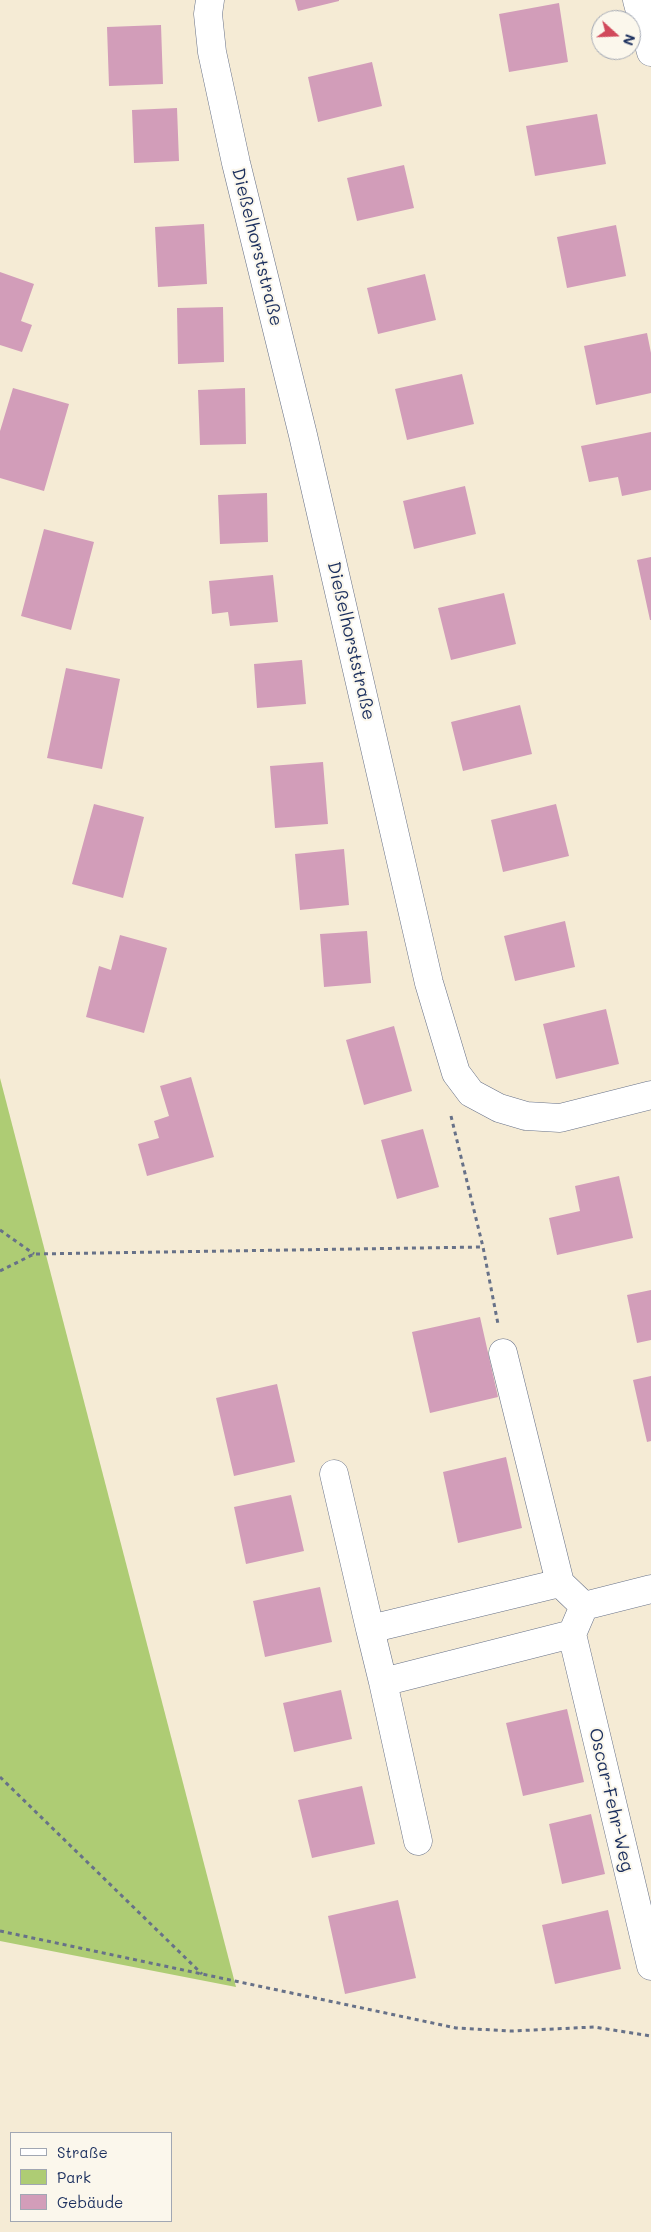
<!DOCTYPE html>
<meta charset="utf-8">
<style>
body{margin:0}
#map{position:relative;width:651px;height:2232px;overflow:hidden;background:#f5ebd5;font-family:Mali,sans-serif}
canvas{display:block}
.legend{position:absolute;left:10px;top:2132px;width:162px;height:90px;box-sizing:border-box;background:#fbf7ec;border:1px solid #a1a7b3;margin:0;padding:6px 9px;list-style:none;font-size:15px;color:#1b2f5e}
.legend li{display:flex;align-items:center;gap:10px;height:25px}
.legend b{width:25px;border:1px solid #a1a7b3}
.north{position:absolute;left:591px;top:10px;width:50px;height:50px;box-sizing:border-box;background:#fbf7ec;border:1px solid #a1a7b3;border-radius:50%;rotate:110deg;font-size:14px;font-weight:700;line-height:20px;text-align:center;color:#1b2f5e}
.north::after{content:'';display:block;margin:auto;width:18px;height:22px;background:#d1495b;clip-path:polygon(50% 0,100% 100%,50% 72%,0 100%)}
</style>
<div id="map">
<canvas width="651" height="2232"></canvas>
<ul class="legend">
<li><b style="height:6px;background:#fff"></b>Straße</li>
<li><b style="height:14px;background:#aecc74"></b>Park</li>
<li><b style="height:14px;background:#d29db9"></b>Gebäude</li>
</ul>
<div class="north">N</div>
</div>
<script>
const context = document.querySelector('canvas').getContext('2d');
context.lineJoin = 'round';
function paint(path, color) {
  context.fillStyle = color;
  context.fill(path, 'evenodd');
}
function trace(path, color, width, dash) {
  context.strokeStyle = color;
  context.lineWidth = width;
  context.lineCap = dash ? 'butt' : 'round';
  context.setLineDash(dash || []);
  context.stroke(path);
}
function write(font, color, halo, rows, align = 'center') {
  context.font = font + ' Mali,sans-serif';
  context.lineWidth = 4;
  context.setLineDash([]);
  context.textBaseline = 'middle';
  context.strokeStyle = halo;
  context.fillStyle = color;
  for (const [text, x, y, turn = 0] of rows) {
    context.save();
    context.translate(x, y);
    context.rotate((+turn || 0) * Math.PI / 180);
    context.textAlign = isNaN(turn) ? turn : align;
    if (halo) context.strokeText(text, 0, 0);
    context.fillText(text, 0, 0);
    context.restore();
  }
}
const green = new Path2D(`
 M0 1078 236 1987 0 1941Z`);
const building = new Path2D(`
 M295 0H339V1L298 11Z
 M559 3 568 62 509 72 499 14Z
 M161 25 163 84 109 86 107 27Z
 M372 62 382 106 318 122 308 77Z
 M177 108 179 161 134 163 132 110Z
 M597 114 606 164 535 176 526 126Z
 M404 165 414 208 357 221 347 178Z
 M204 224 207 284 158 287 155 227Z
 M616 225 626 276 567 288 557 237Z
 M0 272 34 284 21 321 32 325 22 352 0 345Z
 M425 274 436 320 378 334 367 288Z
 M223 307 224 362 178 364 177 308Z
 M647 333 651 353V393L596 405 584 346Z
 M462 374 474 424 407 440 395 389Z
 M13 388 69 404 44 491 0 478V431Z
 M245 388 246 444 200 445 198 390Z
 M651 432V490L622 496 618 477 589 482 581 446Z
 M465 486 476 534 414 549 403 501Z
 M267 493 268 542 220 544 218 495Z
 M44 529 94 542 71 630 21 616Z
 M651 557V620H650L637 560Z
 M273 575 278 622 230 626 228 612 212 614 209 581Z
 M504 593 516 644 451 660 438 608Z
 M302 660 306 704 257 708 254 664Z
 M66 668 120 679 102 769 47 758Z
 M520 705 532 754 463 771 451 722Z
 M323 762 328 824 275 828 270 766Z
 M94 804 144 817 123 898 72 884Z
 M556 804 569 856 503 872 491 820Z
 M344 849 349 905 300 910 295 854Z
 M565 921 575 967 515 981 504 936Z
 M367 931 371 983 324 987 320 934Z
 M120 935 167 948 144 1033 86 1017 99 966 111 970Z
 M606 1009 619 1064 556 1079 543 1024Z
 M394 1026 412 1091 364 1105 346 1040Z
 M191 1077 214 1157 147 1176 138 1144 159 1138 154 1121 169 1116 160 1086Z
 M423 1129 439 1187 397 1199 381 1140Z
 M619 1176 633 1238 557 1255 549 1218 580 1211 575 1186Z
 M651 1290V1340L637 1343 627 1295Z
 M480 1317 498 1397 430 1413 412 1332Z
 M651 1376V1441L647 1442 633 1380Z
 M277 1384 295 1462 234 1476 216 1398Z
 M506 1457 522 1528 458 1543 443 1472Z
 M291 1495 304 1551 246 1564 234 1507Z
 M320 1587 332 1642 265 1657 253 1601Z
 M341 1690 352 1739 294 1752 283 1703Z
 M567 1709 584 1782 523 1796 506 1723Z
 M362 1786 375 1844 312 1858 298 1800Z
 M591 1814 605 1874 562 1884 549 1824Z
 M398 1900 416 1978 345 1994 328 1916Z
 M608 1910 621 1969 555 1984 542 1925Z`);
const path = new Path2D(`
 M451 1116 483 1247 498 1324
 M0 1230 34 1254
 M0 1271 34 1254 483 1247
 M0 1777 202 1974
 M0 1931 456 2028 512 2031 594 2027 651 2036`);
const minor = new Path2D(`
 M210 0 208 14 212 52 236 163 303 435 429 983 456 1073 471 1093 499 1108 526 1116 560 1118 651 1095
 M637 0 651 52
 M503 1353 560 1583
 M334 1474 370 1629
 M560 1583 584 1606 572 1634 383 1682 370 1629Z
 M584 1606 651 1589
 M572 1634 651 1966
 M383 1682 418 1841`);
const streetNames = [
 ["Dießelhorststraße",257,247,76],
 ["Dießelhorststraße",351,641,77],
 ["Oscar-Fehr-Weg",611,1800,77]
];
paint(green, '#aecc74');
paint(building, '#d29db9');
trace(minor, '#677188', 29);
trace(path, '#677188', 3, [4, 4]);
trace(minor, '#fff', 28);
write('18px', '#1b2f5e', '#fbf7ec', streetNames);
</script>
